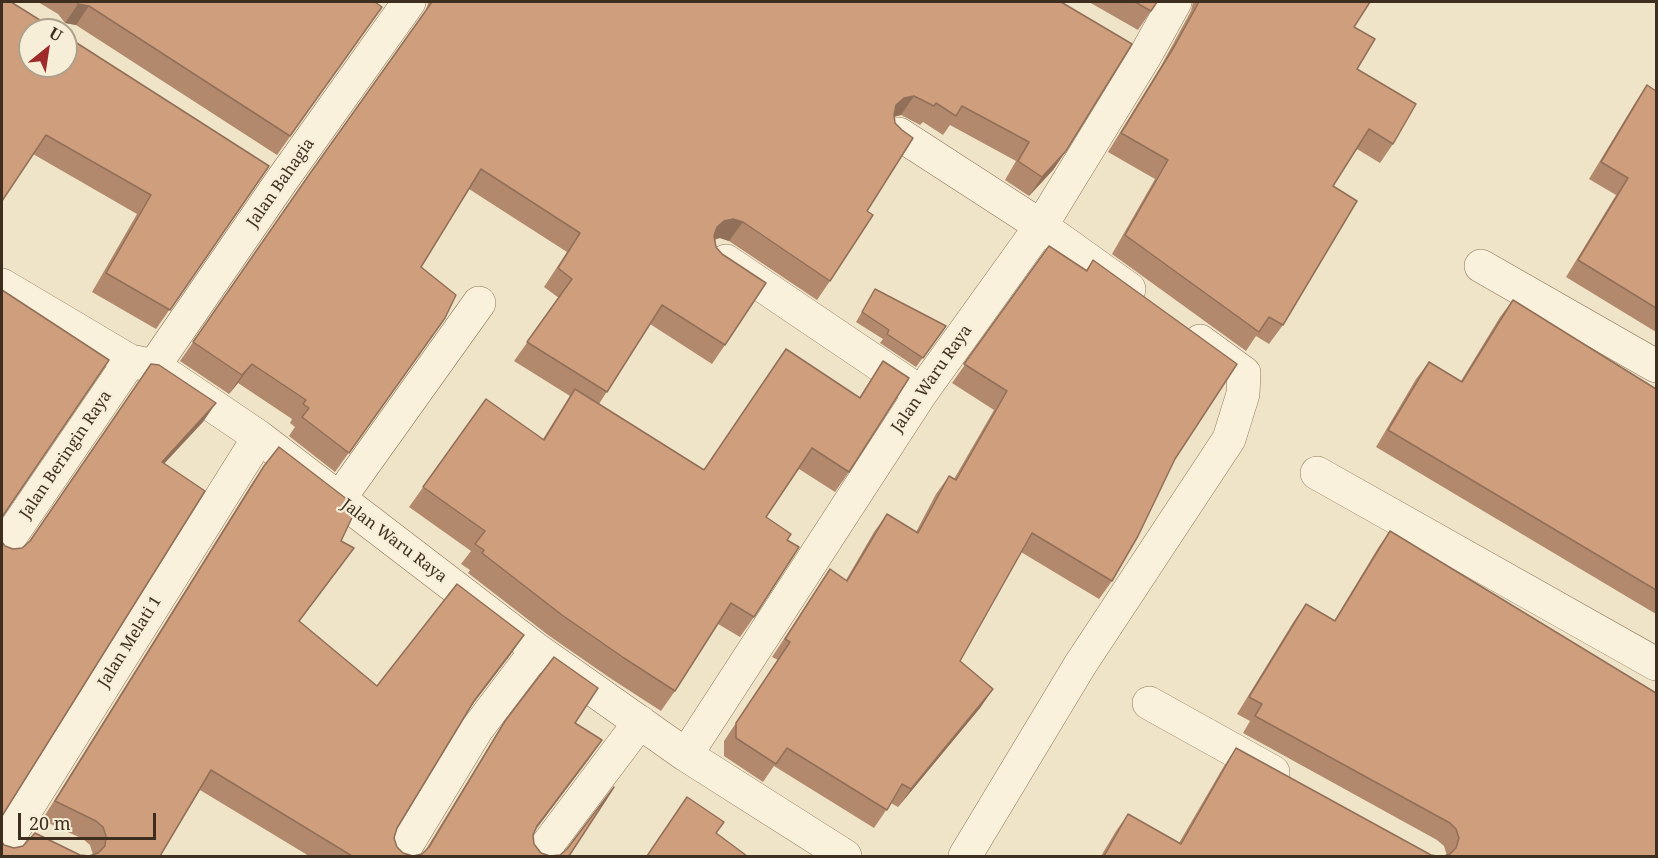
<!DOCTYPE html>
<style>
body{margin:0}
#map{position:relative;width:1658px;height:858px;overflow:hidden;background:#f0e4c8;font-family:"Noto Serif",serif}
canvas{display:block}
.frame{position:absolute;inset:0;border:3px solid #3d2e20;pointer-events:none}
.north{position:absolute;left:18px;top:18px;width:60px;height:60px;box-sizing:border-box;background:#f7eed8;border:2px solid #ada18e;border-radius:50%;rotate:30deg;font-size:16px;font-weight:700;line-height:24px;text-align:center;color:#3d2e20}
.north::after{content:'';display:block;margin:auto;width:21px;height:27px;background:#9e2a2b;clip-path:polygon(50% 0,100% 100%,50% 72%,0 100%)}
.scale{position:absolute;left:18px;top:813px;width:138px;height:27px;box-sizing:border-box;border:3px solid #3d2e20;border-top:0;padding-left:8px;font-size:18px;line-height:21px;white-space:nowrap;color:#3d2e20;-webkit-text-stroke:4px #f7eed8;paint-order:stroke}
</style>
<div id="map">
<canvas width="1658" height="858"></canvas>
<div class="frame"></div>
<div class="north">U</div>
<div class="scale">20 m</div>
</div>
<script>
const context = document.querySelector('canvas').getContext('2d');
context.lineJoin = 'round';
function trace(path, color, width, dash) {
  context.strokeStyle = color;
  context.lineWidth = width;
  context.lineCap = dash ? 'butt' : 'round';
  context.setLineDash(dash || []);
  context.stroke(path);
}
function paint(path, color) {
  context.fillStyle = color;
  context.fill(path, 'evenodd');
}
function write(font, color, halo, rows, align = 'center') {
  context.font = font + ' "Noto Serif",serif';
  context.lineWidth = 4.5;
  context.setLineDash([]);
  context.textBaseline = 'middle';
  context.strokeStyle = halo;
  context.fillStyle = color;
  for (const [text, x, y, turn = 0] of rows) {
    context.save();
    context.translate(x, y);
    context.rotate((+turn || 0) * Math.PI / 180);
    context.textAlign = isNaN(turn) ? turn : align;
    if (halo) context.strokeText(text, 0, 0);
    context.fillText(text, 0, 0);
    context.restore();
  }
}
const street = new Path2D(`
 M899 134 1041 226 1129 289
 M726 261 917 390
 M1481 266 1656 366
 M2 285 130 361 154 366 259 437 537 650 686 755 845 856
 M154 366 282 180 409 2
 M1317 473 1656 664
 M339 499 479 303
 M2 549 130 361
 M1149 703 1273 772
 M686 755 921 393 1041 226 1145 56 1175 2
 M2 848 259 437
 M400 856 477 729 537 650
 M539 856 640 722
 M965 856 1080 665 1229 439 1243 394 1244 373 1200 341`);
const wall = new Path2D(`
 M38 2H375L382 7 277 155 76 25 65 23 58 14Z
 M427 2H1061L1066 151 1053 170 1029 196 1005 180 1016 161 950 125 943 135 923 122 920 125 901 115 894 117 867 211 830 281 817 300 729 241 720 238 714 240 725 345 712 364 650 324 599 404 703 469 859 398 883 361 849 472 835 492 799 469 766 517 787 540 754 617 740 637 718 624 675 691 661 711 610 678 548 635 468 573 470 570 461 564 471 551 409 507 486 399 543 439 570 396 514 361 559 298 544 287 567 252 469 189 421 267 445 318 335 472 289 436 295 427 290 423 292 419 238 383 229 394 180 361 311 172 425 12 428 4Z
 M1089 2H1157L1151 11 1138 30Z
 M1193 2H1370L1354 27 1357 69 1393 144 1380 163 1357 149 1333 186 1283 325 1269 344 1256 336 1246 351 1112 254 1155 179 1108 152 1161 66 1191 11Z
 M69 38 269 166 156 329 92 292 137 214 33 154Z
 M1647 85 1656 91V332L1566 277 1616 195 1589 179 1635 103Z
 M1049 246 1086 270 1093 260 1175 459 1112 581 1099 599 1021 552 960 661 993 689 980 708 898 807 891 803 874 828 774 766 763 782 724 756V741L778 660 772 657 830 569 846 580 874 532 887 514 916 532 936 494 949 476 954 479 994 410 952 383Z
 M875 289 946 326 916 367 880 343 883 339 856 322Z
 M1513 300 1656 389V614L1376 447 1416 379 1429 362 1461 381 1500 317Z
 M264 466 341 541V566L299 621 377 686 511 654 470 708 397 828 394 838 397 847 403 853 413 856 422 854 425 851 493 740 505 721 575 723 602 740 536 829 533 835 534 844 541 853 550 856H569H309L200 790 160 856H2L4 845 14 848 89 856 93 855 90 845 83 839 42 820 251 485Z
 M1390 531 1656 856H1447L1444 846 1437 840 1243 733 1250 721 1237 714 1294 621 1306 604 1334 621 1378 548Z
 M1236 748 1431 855 1437 856H1101L1116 831 1128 814 1179 843 1224 766Z`);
const shadedWall = new Path2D(`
 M78 4 89 6 76 25 65 23Z
 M914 96 901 115 891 117 896 105 904 98Z
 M1066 151 1053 170 1029 196 1042 177Z
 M733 219 743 222 729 241 720 238 710 240 717 227 724 221Z
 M252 364 238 383 229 394 242 375Z
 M216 403 203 422 149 480 162 462Z
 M354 548 341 566 286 639 299 621Z
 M524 635 511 654 461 719 474 701Z
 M993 689 980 708 898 807 911 789Z
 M602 740 589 759 524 845 537 826Z`);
const building = new Path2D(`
 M2 2H11L51 27 63 30H30V66H66V34L69 38 269 166 170 310 106 273 151 195 46 135 2 201Z
 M77 2H375L382 7 290 136 89 6 78 4Z
 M432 2H1061L1132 44 1066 151 1042 177 1018 161 1029 142 962 106 956 116 936 103 934 106 914 96 904 98 896 105 894 115 895 123 902 130 913 138 867 211 873 215 830 281 743 222 733 219 724 221 717 227 714 236 716 247 722 254 766 283 725 345 662 305 607 392 527 342 572 279 558 268 580 233 481 169 421 267 456 295 445 318 349 453 302 417 309 408 303 404 306 400 252 364 242 375 193 342 311 172Z
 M1135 2H1157L1151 11Z
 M1199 2H1370L1354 27 1375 39 1357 69 1416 104 1393 144 1369 129 1333 186 1357 201 1283 325 1269 317 1259 332 1125 235 1168 160 1121 133 1174 47Z
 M1647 85 1656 91V308L1578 260 1628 178 1601 162Z
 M1049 246 1087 271 1093 260 1237 364 1175 459 1138 536 1112 581 1032 533 960 661 993 689 911 789 902 784 887 810 787 748 776 764 736 738V723L790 642 785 639 830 569 847 581 887 514 918 533 949 476 956 480 1007 391 964 364Z
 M875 289 946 326 923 358 887 334 889 330 862 312Z
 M2 290 109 360 2 517Z
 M1513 300 1656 389V590L1388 430 1429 362 1462 382Z
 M786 349 860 398 883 361 909 378 849 472 812 448 766 517 791 534 787 540 799 547 754 617 731 603 675 691 624 658 562 615 482 553 484 550 475 544 485 531 423 487 486 399 544 440 575 389 704 470Z
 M151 364 159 365 216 403 162 462 205 491 2 816V542L5 546 13 549 22 548 30 541Z
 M279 447 357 507 341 541 354 548 299 621 377 686 457 584 524 635 474 701 397 828 394 838 397 847 403 853 413 856 422 854 429 847 505 721 554 657 598 688 575 723 602 740 537 826 533 835 534 844 541 853 550 856 560 855 567 849 614 787 569 856H352L211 770 160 856H2V842L4 845 14 848 23 846 35 833 80 855 89 856 98 853 105 846 106 836 103 827 96 821 55 801 264 466Z
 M1390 531 1656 693V856H1444L1450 854 1456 848 1459 838 1456 829 1450 823 1255 716 1262 704 1249 697 1306 604 1335 621Z
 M1236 748 1431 855 1437 856H1104L1128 814 1181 844Z
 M687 797 724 822 716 833 747 856H647Z`);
const streetNames = [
 ["Jalan Bahagia",281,183,-55],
 ["Jalan Waru Raya",932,379,-55],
 ["Jalan Beringin Raya",66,455,-56],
 ["Jalan Waru Raya",394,541,37],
 ["Jalan Melati 1",130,642,-58]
];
trace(street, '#8d765c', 34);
trace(street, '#faf1dc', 33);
paint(wall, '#b2896c');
paint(shadedWall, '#916f58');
paint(building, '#cf9f7d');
trace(building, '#916f58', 1.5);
write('16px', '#3d2e20', '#f7eed8', streetNames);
</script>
